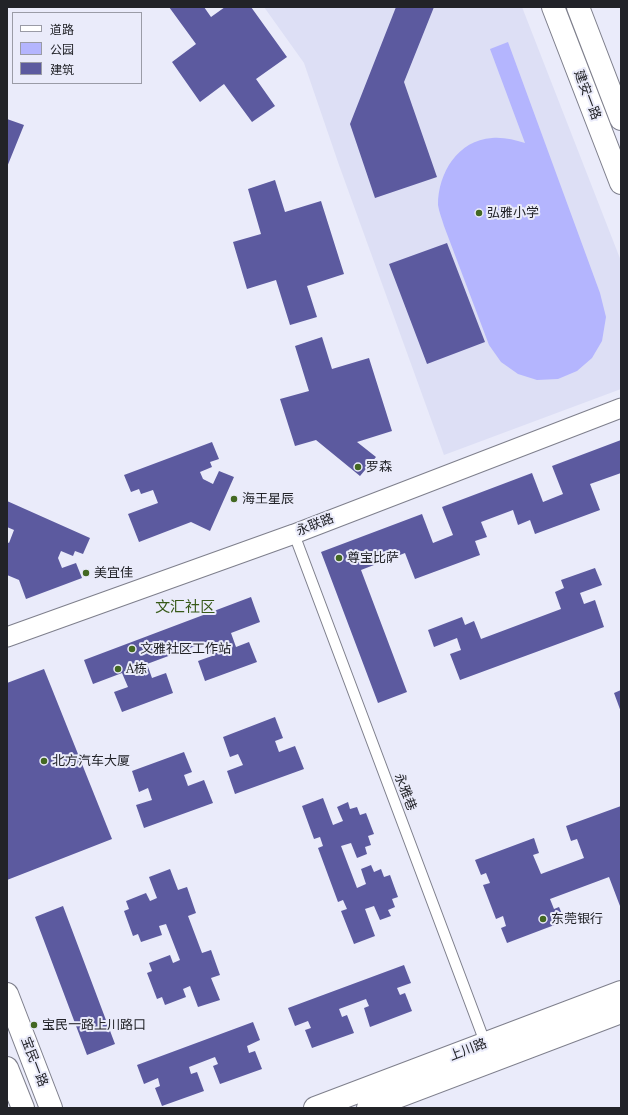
<!DOCTYPE html>
<meta charset="utf-8">
<style>
body{margin:0}
#map{position:relative;width:628px;height:1115px;overflow:hidden;background:#eaebfa;font-family:Lora,"Noto Sans SC",serif}
canvas{display:block}
.frame{position:absolute;inset:0;border:8px solid #222328;pointer-events:none}
.legend{position:absolute;left:12px;top:12px;width:130px;height:72px;box-sizing:border-box;background:#eaebfa;border:1px solid #9a9ba6;margin:0;padding:5px 7px;list-style:none;font-size:12px;color:#222328}
.legend li{display:flex;align-items:center;gap:8px;height:20px}
.legend b{width:20px;border:1px solid #9a9ba6}
</style>
<div id="map">
<canvas width="628" height="1115"></canvas>
<div class="frame"></div>
<ul class="legend">
<li><b style="height:5px;background:#fff"></b>道路</li>
<li><b style="height:11px;background:#b4b5fe"></b>公园</li>
<li><b style="height:11px;background:#5c5a9f"></b>建筑</li>
</ul>
</div>
<script>
const context = document.querySelector('canvas').getContext('2d');
context.lineJoin = 'round';
function paint(path, color) {
  context.fillStyle = color;
  context.fill(path, 'evenodd');
}
function trace(path, color, width, dash) {
  context.strokeStyle = color;
  context.lineWidth = width;
  context.lineCap = dash ? 'butt' : 'round';
  context.setLineDash(dash || []);
  context.stroke(path);
}
function write(font, color, halo, rows, align = 'center') {
  context.font = font + ' Lora,"Noto Sans SC",serif';
  context.lineWidth = 4;
  context.setLineDash([]);
  context.textBaseline = 'middle';
  context.strokeStyle = halo;
  context.fillStyle = color;
  for (const [text, x, y, turn = 0] of rows) {
    context.save();
    context.translate(x, y);
    context.rotate((+turn || 0) * Math.PI / 180);
    context.textAlign = isNaN(turn) ? turn : align;
    if (halo) context.strokeText(text, 0, 0);
    context.fillText(text, 0, 0);
    context.restore();
  }
}
const built = new Path2D(`
 M264 7H522L621 261V389L444 455 339 165 304 63Z`);
const green = new Path2D(`
 M508 42 600 293 606 317 602 341 592 358 577 371 558 379 537 380 518 374 501 362 489 345 444 226C442 219 439 212 438 205 438 173 458 140 492 138 504 137 514 140 525 143L490 49Z`);
const building = new Path2D(`
 M169 7H204L211 17 225 7H251L287 57 256 79 275 106 252 122 224 84 200 102 172 62 196 44Z
 M396 7H434L404 82 437 177 375 198 350 124Z
 M7 119 24 125 7 167Z
 M275 180 285 212 321 201 344 274 307 286 317 317 290 325 276 280 247 289 233 242 261 234 248 189Z
 M447 243 485 342 427 364 389 264Z
 M322 337 332 369 369 358 392 431 357 442 376 457 360 476 316 440 295 446 280 399 309 391 295 346Z
 M621 440V473L590 484 600 510 535 534 530 520 518 525 513 510 481 522 487 537 475 541 480 555 415 579 405 553 361 570 407 692 378 703 321 552 422 514 433 543 453 535 442 507 532 473 543 502 563 494 552 466Z
 M212 442 219 459 210 462 212 467 200 472 203 479 213 484 219 471 234 477 210 531 191 522 139 542 128 514 158 503 153 490 141 494 139 489 131 492 124 475Z
 M7 501 90 538 83 554 75 551 73 556 61 551 58 558 62 568 76 563 82 578 26 599 19 580 7 575V542L9 543 14 530 7 527Z
 M595 568 602 585 580 593 584 604 595 600 604 627 460 680 450 654 461 650 457 638 434 647 428 630 462 617 465 625 474 621 481 639 561 609 555 592 564 588 561 580Z
 M251 597 260 622 231 633 236 647 249 642 257 662 205 681 198 661 212 656 206 642 147 664 152 678 166 673 173 693 122 712 114 692 128 687 122 673 93 684 84 660Z
 M44 669 112 839 7 880V683Z
 M621 690V712L614 693Z
 M275 717 283 738 275 741 279 752 295 746 304 769 235 794 227 771 243 765 238 754 230 757 223 737Z
 M184 752 192 772 184 775 188 786 204 780 213 803 144 828 136 805 152 800 148 788 139 792 132 771Z
 M323 798 333 825 343 821 337 807 348 802 350 809 357 807 360 815 366 813 374 834 368 836 371 845 365 847 367 854 357 858 351 843 341 846 357 888 366 884 361 869 371 865 374 872 381 869 384 877 390 875 398 897 392 899 395 907 388 910 391 916 380 920 374 906 365 909 375 936 354 944 341 911 347 909 343 900 338 902 318 848 323 846 320 837 314 839 302 806Z
 M621 806V906H620L609 877 550 899 554 909 559 907 565 921 507 943 501 928 506 926 503 916 496 919 483 885 490 883 486 873 481 875 475 860 534 838 539 853 533 855 541 874 584 858 577 839 571 841 566 826Z
 M170 869 178 890 187 887 196 913 188 916 202 953 211 950 220 975 211 978 220 1000 198 1007 190 986 183 989 186 997 165 1005 162 997 157 999 147 973 152 971 149 963 170 955 173 963 180 960 166 924 159 926 162 935 141 942 138 934 133 936 124 911 129 909 126 901 146 893 150 901 157 898 149 877Z
 M63 906 115 1044 87 1055 35 917Z
 M404 965 411 983 397 988 400 995 405 993 412 1011 370 1027 364 1008 369 1006 366 999 339 1009 342 1017 347 1015 354 1033 312 1048 305 1030 311 1028 308 1021 295 1026 288 1008Z
 M253 1022 260 1040 247 1046 249 1053 255 1051 262 1069 220 1084 213 1066 218 1064 215 1057 189 1067 191 1074 197 1072 204 1091 162 1106 155 1088 160 1086 158 1078 144 1084 137 1065Z`);
const lane = new Path2D(`
 M294 534 486 1045`);
const street = new Path2D(`
 M7 637 294 534 621 408`);
const secondary = new Path2D(`
 M553 7 621 183
 M578 7 621 119
 M7 994 51 1108
 M7 1068 23 1108
 M315 1108 621 992
 M368 1108 621 1012`);
const markers = [
 [479,213,4,"#436822"],
 [358,467,4,"#436822"],
 [234,499,4,"#436822"],
 [339,558,4,"#436822"],
 [86,573,4,"#436822"],
 [132,649,4,"#436822"],
 [118,669,4,"#436822"],
 [44,761,4,"#436822"],
 [543,919,4,"#436822"],
 [34,1025,4,"#436822"]
];
const streetNames = [
 ["建安一路",587,95,69],
 ["永联路",315,525,-21],
 ["永雅巷",405,792,69],
 ["上川路",468,1050,-21],
 ["宝民一路",34,1062,69]
];
const poiNames = [
 ["弘雅小学",487,213],
 ["罗森",366,467],
 ["海王星辰",242,499],
 ["尊宝比萨",347,558],
 ["美宜佳",94,573],
 ["文雅社区工作站",140,649],
 ["A栋",126,669],
 ["北方汽车大厦",52,761],
 ["东莞银行",551,919],
 ["宝民一路上川路口",42,1025]
];
const quarterNames = [
 ["文汇社区",185,608]
];
paint(built, '#dddff5');
paint(green, '#b4b5fe');
paint(building, '#5c5a9f');
trace(lane, '#7e7f8c', 12);
trace(street, '#7e7f8c', 21);
trace(secondary, '#7e7f8c', 24);
trace(lane, '#fff', 10);
trace(street, '#fff', 19);
trace(secondary, '#fff', 22);
for (const [x, y, r, color] of markers) {
  const dot = new Path2D();
  dot.arc(x, y, r, 0, 2 * Math.PI);
  context.fillStyle = color;
  context.fill(dot);
  trace(dot, '#eaebfa', 1.5);
}
write('13px', '#222328', '#eaebfa', streetNames);
write('13px', '#222328', '#eaebfa', poiNames, 'left');
write('15px', '#375918', '#eaebfa', quarterNames);
</script>
